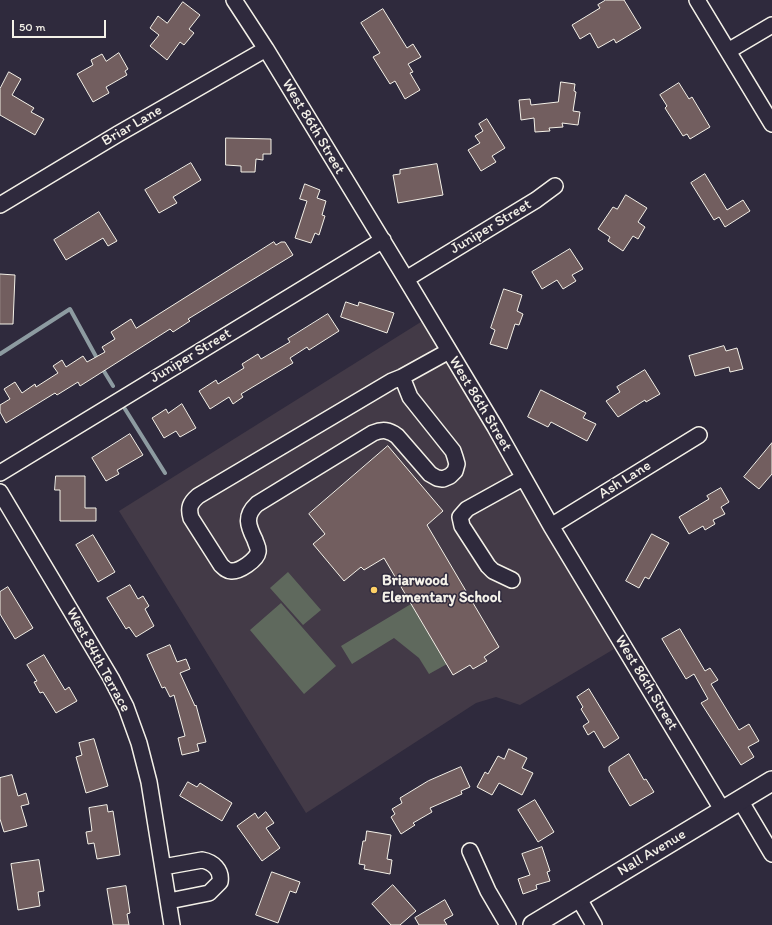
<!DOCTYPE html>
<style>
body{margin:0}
#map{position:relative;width:772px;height:925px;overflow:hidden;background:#2f2a3d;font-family:Itim,sans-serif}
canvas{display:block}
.scale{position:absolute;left:12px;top:20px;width:94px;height:18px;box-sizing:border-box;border:2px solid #f4f1e8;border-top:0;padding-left:5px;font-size:12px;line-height:14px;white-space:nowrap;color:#f4f1e8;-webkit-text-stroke:3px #2f2a3d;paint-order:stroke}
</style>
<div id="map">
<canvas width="772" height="925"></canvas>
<div class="scale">50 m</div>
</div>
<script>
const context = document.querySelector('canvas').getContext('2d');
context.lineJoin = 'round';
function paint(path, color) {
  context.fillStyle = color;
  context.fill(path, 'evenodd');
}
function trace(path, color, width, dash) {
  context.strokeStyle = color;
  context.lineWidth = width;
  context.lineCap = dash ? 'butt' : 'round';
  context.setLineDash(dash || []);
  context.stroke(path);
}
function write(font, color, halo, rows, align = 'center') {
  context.font = font + ' Itim,sans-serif';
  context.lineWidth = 3;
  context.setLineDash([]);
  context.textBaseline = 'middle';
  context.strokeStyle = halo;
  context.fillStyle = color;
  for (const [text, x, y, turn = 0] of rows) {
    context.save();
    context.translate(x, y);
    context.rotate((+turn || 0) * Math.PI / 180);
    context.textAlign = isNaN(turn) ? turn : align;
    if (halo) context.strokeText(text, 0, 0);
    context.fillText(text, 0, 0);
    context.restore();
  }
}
const built = new Path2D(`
 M424 320 614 649 520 705 496 697 476 703 306 813 119 511Z`);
const green = new Path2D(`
 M288 572 321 610 303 625 270 588Z
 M281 603 336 666 304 694 250 630Z
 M411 604 447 664 429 674 419 658 394 638 352 664 341 646Z`);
const stream = new Path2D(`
 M0 354 70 309 99 362
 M102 368 113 386
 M125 409 165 473`);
const building = new Path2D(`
 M606 0H624L641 28 616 43 614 39 598 48 590 33 580 39 572 25 600 8 598 5Z
 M183 2 200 15 189 29 194 33 184 45 180 42 167 60 150 46 159 35 150 28 158 16 167 23Z
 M383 9 407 48 413 44 421 57 408 64 413 72 410 73 420 90 405 99 395 81 390 84 373 57 380 53 361 23Z
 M119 53 128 69 125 71 127 75 106 87 109 93 93 102 77 74 93 65 91 60 102 54 106 61Z
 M9 72 21 79 12 95 34 108 31 112 44 119 35 135 0 115V89Z
 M561 82 575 84 574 91 576 92 573 111 580 112 578 125 562 123 563 127 549 128 550 131 535 132 534 118 521 120 519 100 530 99 531 105 558 102Z
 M679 83 689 99 692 97 710 127 690 139 687 134 683 136 665 108 667 106 660 95Z
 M487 119 505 148 492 156 496 162 481 171 468 150 480 143 475 136 483 131 479 124Z
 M226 138 271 139V154H263V160L256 159 255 172H241V166L226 165Z
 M191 163 201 180 173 197 177 203 159 213 145 190Z
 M437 164 443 195 398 203 393 175 400 174V170Z
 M705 174 727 210 743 200 750 211 725 227 719 217 714 220 691 183Z
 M305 184 320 190 317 198 326 201 322 215 325 216 319 235 315 233 311 243 295 238 307 201 300 199Z
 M626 195 647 208 638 222 645 227 638 239 633 236 623 251 608 241 610 237 598 229 613 207 617 209Z
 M99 212 117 241 108 246 103 238 66 260 54 240Z
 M274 242 276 245 281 242H285L293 255 188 319 190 321 173 332 170 329 80 386 78 382 57 395 55 393 6 423 0 412V405L10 399 4 389 15 382 22 393 35 384 36 387 58 373 53 366 62 360 66 367 83 356 87 362 105 352 102 347 115 339 111 332 131 319 136 328Z
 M570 249 583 269 572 275 576 281 563 289 557 280 542 289 532 272Z
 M0 274 15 275 13 324H0Z
 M504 289 522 295 517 311 523 314 519 325 515 324 507 349 490 344 495 330 491 328Z
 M346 302 358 306 359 302 394 313 387 333 341 317Z
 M328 314 339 331 309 350 307 347 290 358 293 363 241 394 243 397 233 404 229 397 210 409 199 391 216 380 218 384 244 368 242 364 258 354 261 359 290 342 288 339Z
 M724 346 726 351 737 348 743 369 730 372 729 367 695 376 689 356Z
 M645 370 660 394 646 402 645 400 618 417 606 401 620 392 617 387Z
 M541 390 586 413 583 418 596 424 587 441 551 422 548 427 528 417Z
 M182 404 196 428 180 437 176 431 164 438 152 418 166 409 168 413Z
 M130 434 143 455 117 470 119 474 106 481 92 458Z
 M772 443V474L759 489 744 477Z
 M388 446 443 511 427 525 499 647 484 657 487 661 473 669 470 665 453 675 384 558 364 570 361 567 344 581 313 544 325 534 309 514Z
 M56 476H85V508H96V521H60V490H55Z
 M721 488 729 502 721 507 725 514 713 520 715 524 705 530 703 526 689 534 679 517 709 499 707 496Z
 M652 534 669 543 649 579 645 577 639 588 626 581Z
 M93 535 115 572 98 582 76 545Z
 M130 585 138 599 143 596 149 606 145 609 154 626 136 637 129 627 126 629 107 598Z
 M8 587 33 628 15 639 0 614V592Z
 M680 629 705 671 710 668 718 680 711 684 739 730 749 724 759 741 748 747 754 757 741 765 701 703 708 699 694 674 686 679 662 639Z
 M170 645 177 662 186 659 190 669 180 673 195 706 196 705 206 742 197 744 199 751 182 755 178 738 185 736 174 695 170 697 165 687 162 688 147 655Z
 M44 655 65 690 69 687 77 701 56 713 43 692 40 693 34 682 37 681 27 665Z
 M589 689 619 738 604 748 594 731 588 735 583 726 589 722 581 709 583 707 577 697Z
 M94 739 108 786 86 793 76 757 82 755 79 743Z
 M509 749 527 758 522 768 533 773 522 795 499 783 492 795 477 787 485 772 488 774 498 756 504 759Z
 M629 754 644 780 646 779 654 792 630 806 609 771V767Z
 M461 767 470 787 461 791 462 794 430 808 432 812 413 823 415 825 401 834 391 817 395 814 392 809 402 803 400 798 428 781Z
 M12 775 18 796 26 793 29 804 21 806 27 826 4 832 0 819V778Z
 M188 782 197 787 200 783 232 803 222 821 180 796Z
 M535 800 554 832 538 842 518 810Z
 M107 805 108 812 113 811 120 855 97 859 94 843 88 844 86 832 92 831 89 808Z
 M266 812 274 823 266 828 280 848 262 861 237 826 255 813 258 818Z
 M367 831 391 835 387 859 392 860 390 874 364 869 365 865 359 864 363 841H365Z
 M542 847 550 871 547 872 550 881 536 885 537 889 523 894 518 879 530 875 522 854Z
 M39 860 44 891 38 892 40 906 18 910 11 864Z
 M272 872 300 882 296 893 290 891 278 923 256 915Z
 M393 885 416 911 400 925H391L372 904Z
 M126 886 130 913 127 914 129 925H113L107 889Z
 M445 900 453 915 444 920 447 925H419L415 918Z`);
const minor = new Path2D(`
 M234 0 266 49 406 279 495 427 551 526 723 811
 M697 0 772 124
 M728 51 772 25
 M0 205 118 134 266 49
 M406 279 536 200 555 186
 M402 377 410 397 453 451 455 457 457 464 455 471 450 476 443 479 437 478 430 474 397 436C389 430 383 429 373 433L257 504C244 516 248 526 255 540 256 544 259 548 258 552 257 560 239 572 231 571 227 571 224 568 221 565L191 518C188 508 190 503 198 496L392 381 402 377 449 351
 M0 473 383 240
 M0 492 111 678 126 707 139 743 149 782 172 925
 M551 526 699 435
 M512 580 493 571 488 566 462 526 460 517 467 509 523 478
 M740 800 772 854
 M470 851 488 891 508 925
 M163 867 202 860C213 862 222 870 220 882L209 893 169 901
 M578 897 594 925`);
const major = new Path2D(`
 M533 925 772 781`);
const markers = [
 [374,590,4,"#ffd166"]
];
const streetNames = [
 ["Briar Lane",132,126,-30],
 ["West 86th Street",313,127,59],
 ["Juniper Street",491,227,-31],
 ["Juniper Street",191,356,-31],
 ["West 86th Street",480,404,59],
 ["Ash Lane",625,480,-32],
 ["West 84th Terrace",98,660,61],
 ["West 86th Street",646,683,59],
 ["Nall Avenue",652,853,-31]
];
const poiNames = [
 ["Briarwood",382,581],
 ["Elementary School",382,598]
];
paint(built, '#433a47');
paint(green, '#5f695d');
trace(stream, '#8d9ba1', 4);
paint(building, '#725e5f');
trace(building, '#f4f1e8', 1);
trace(minor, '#f4f1e8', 18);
trace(major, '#f4f1e8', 22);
trace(minor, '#2f2a3d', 15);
trace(major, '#2f2a3d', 19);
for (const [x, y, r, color] of markers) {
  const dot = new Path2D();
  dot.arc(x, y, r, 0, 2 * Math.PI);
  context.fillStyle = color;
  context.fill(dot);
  trace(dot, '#2f2a3d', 1.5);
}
write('15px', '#f4f1e8', '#2f2a3d', streetNames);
write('bold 15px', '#f4f1e8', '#2f2a3d', poiNames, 'left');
</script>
